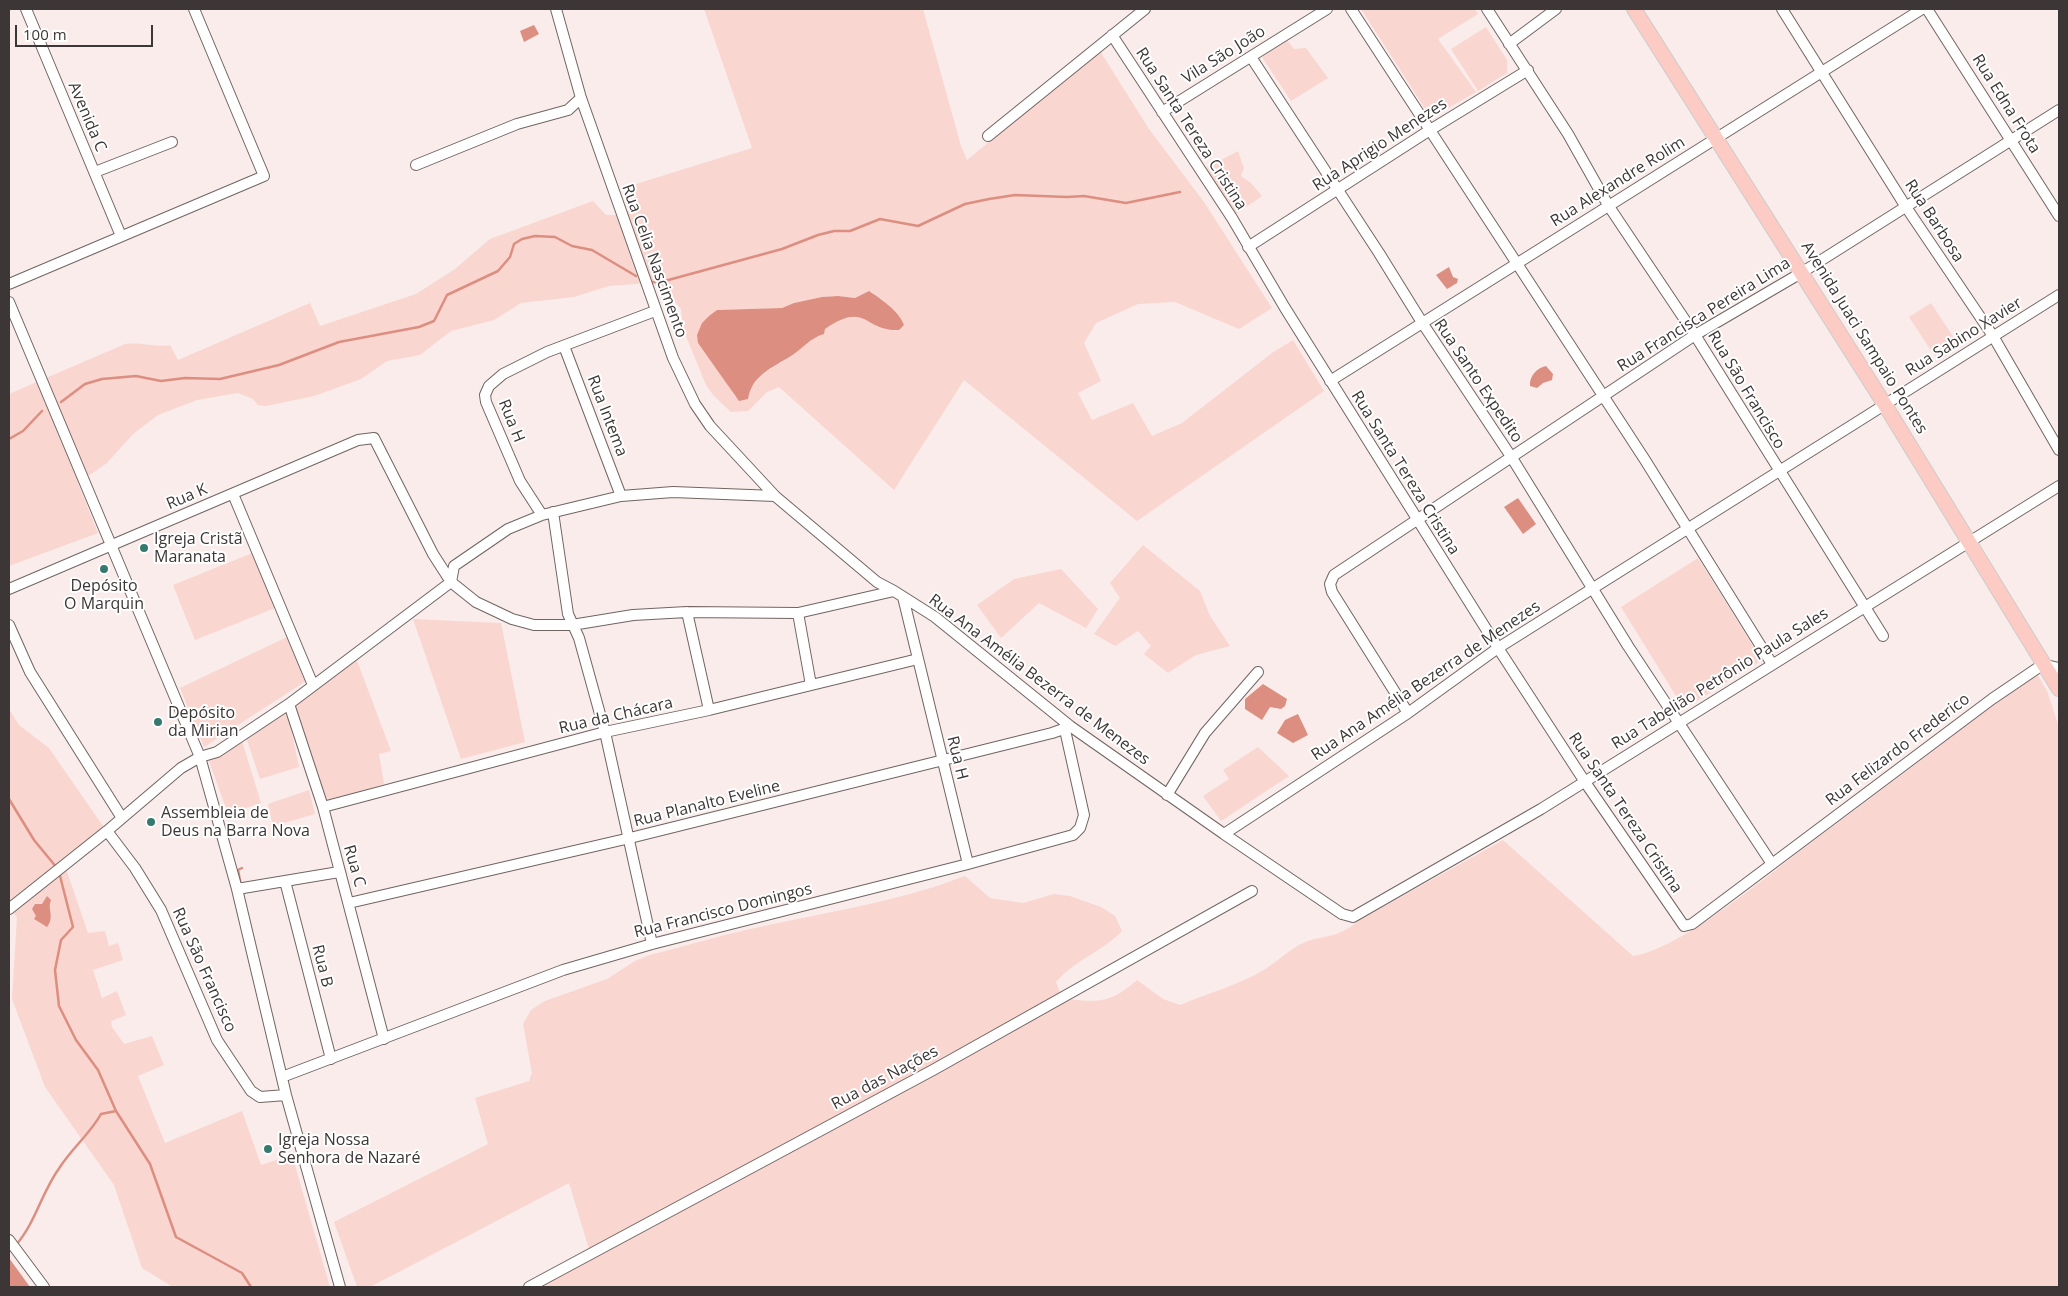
<!DOCTYPE html>
<meta charset="utf-8">
<style>
body{margin:0}
#map{position:relative;width:2068px;height:1296px;overflow:hidden;background:#f9ecea;font-family:"Open Sans",sans-serif}
canvas{display:block}
.frame{position:absolute;inset:0;border:10px solid #3c3736;pointer-events:none}
.scale{position:absolute;left:15px;top:25px;width:138px;height:22px;box-sizing:border-box;border:2px solid #3c3736;border-top:0;padding-left:6px;font-size:15px;line-height:18px;white-space:nowrap;color:#3c3736;-webkit-text-stroke:4px #fff;paint-order:stroke}
</style>
<div id="map">
<canvas width="2068" height="1296"></canvas>
<div class="frame"></div>
<div class="scale">100 m</div>
</div>
<script>
const context = document.querySelector('canvas').getContext('2d');
context.lineJoin = 'round';
function paint(path, color) {
  context.fillStyle = color;
  context.fill(path, 'evenodd');
}
function trace(path, color, width, dash) {
  context.strokeStyle = color;
  context.lineWidth = width;
  context.lineCap = dash ? 'butt' : 'round';
  context.setLineDash(dash || []);
  context.stroke(path);
}
function write(font, color, halo, rows, align = 'center') {
  context.font = font + ' "Open Sans",sans-serif';
  context.lineWidth = 4;
  context.setLineDash([]);
  context.textBaseline = 'middle';
  context.strokeStyle = halo;
  context.fillStyle = color;
  for (const [text, x, y, turn = 0] of rows) {
    context.save();
    context.translate(x, y);
    context.rotate((+turn || 0) * Math.PI / 180);
    context.textAlign = isNaN(turn) ? turn : align;
    if (halo) context.strokeText(text, 0, 0);
    context.fillText(text, 0, 0);
    context.restore();
  }
}
const green = new Path2D(`
 M704 9H923L961 146 967 160 1100 51 1149 129 1204 202 1272 308 1239 329 1175 302 1138 304 1096 323 1084 343 1101 381 1078 393 1092 420 1133 403 1152 436 1182 423 1272 353 1293 340 1324 391 1137 521 964 380 894 490 779 387 767 392 748 411 731 412 714 396 706 385 683 329 681 309 661 286 648 283 609 286 574 297 521 303 494 320 451 331 420 355 387 361 361 379 314 396 266 406 258 405 253 399 238 393 197 400 158 415 133 434 107 463 78 483 98 533 9 566V394L125 344C140 342 160 348 170 345L178 360 310 303 320 326 416 294 455 269 490 239 593 201 606 215H616L630 210 623 188 752 148ZM869 291C886 301 897 309 899 330 865 333 870 298 825 329L824 334 810 340 793 355 759 376 749 391 735 397 727 381 698 343 717 310 782 308 794 303 822 297 838 296 855 298Z
 M1361 9H1475L1478 14 1438 39 1476 92 1431 118Z
 M1486 27 1507 60V73L1478 91 1451 49Z
 M1287 40 1294 49 1306 48 1328 78 1291 101 1262 57Z
 M1238 151 1244 168 1241 176 1251 183 1262 196 1233 216 1204 169Z
 M1931 303 1960 347 1938 361 1909 317Z
 M1143 545 1200 591 1210 616 1230 646 1196 655 1168 673 1144 654 1151 646 1138 631 1115 646 1094 634 1120 598 1110 583Z
 M255 552 280 606 195 640 173 585Z
 M1698 558 1762 660 1684 709 1621 607Z
 M1061 569 1098 609 1086 628 1039 603 1001 638 977 605 1014 579Z
 M413 619 501 623 525 742 461 759Z
 M287 637 306 681 204 747 180 688Z
 M356 658 391 751 379 754 384 784 324 803 293 706Z
 M2036 672 2047 691 2059 727V1287H540L592 1259 569 1183 370 1287H357L334 1222 488 1144 475 1098 529 1081 532 1073 523 1024 531 1010 545 1001 607 979 635 961 650 955C682 947 714 937 746 930 820 913 895 903 965 876L990 898 1023 903 1054 894 1070 896 1101 907 1115 916 1122 931C1103 951 1075 960 1056 982L1062 998C1097 1003 1110 1004 1137 980L1163 999 1180 1005C1204 995 1231 987 1255 975 1271 967 1284 954 1299 945 1323 933 1335 941 1358 921L1503 840 1633 956C1680 950 1772 872 1813 841 1888 785 1962 729 2036 672Z
 M9 709 19 725 49 748 105 829 64 863 88 933 105 931 109 946 118 943 123 960 93 970 102 998 117 991 126 1015 111 1021 112 1027 124 1044 152 1036 164 1065 138 1076 165 1143 242 1111 261 1165 292 1155 330 1287H173L142 1268 114 1185 45 1087 12 999 17 917 9 908Z
 M287 709 299 767 260 779 246 737Z
 M242 741 261 803 228 814 209 761Z
 M1258 747 1289 776 1221 821 1203 796 1229 779 1223 770Z
 M309 790 315 814 273 826 268 804Z`);
const water = new Path2D(`
 M534 25 539 34 524 42 520 31Z
 M1449 267 1453 277 1458 279 1457 283 1447 289 1436 275Z
 M869 291C880 298 899 311 904 325L899 330C864 332 867 300 825 329L824 334C810 338 802 349 791 356 772 368 752 375 748 399L739 401 698 343 697 335 702 323 709 316 717 310 782 308 794 303 822 297 838 296 855 298Z
 M1546 366 1553 374 1552 380 1543 383 1537 388 1530 386C1529 376 1537 368 1546 366Z
 M1518 498 1536 524 1523 534 1504 507Z
 M1263 684 1287 699 1285 706 1281 709 1270 707 1262 720 1245 709V699Z
 M1298 714 1308 735 1293 743 1277 733 1285 720Z
 M47 896 51 900C47 909 55 917 47 927L34 919 36 916 32 909 35 904H42Z
 M9 1258 30 1287H9Z`);
const stream = new Path2D(`
 M652 282H661L782 249 818 235 834 231H850L880 219 918 226 965 204 989 199 1015 195 1067 197 1084 196 1126 203 1180 192
 M61 402 85 384 102 379 136 376 161 381 185 378 220 379 279 365 339 342 419 327 434 321 447 295 498 271 510 257 514 244 522 239 535 236 555 237 572 246 592 250 636 276
 M9 439 23 431 42 411
 M9 799 34 840 57 868
 M59 872 73 927 61 940 55 970 59 1006 76 1040 98 1070 116 1111 150 1164 176 1237 242 1273 251 1287
 M241 886 238 870 242 868
 M16 1245C36 1222 42 1191 60 1167 72 1148 90 1134 101 1114L116 1111`);
const minor = new Path2D(`
 M26 9 121 236
 M556 9 581 98 673 358 695 404 710 426 775 496
 M1351 9 1645 460 1772 664
 M1487 9 1568 134 1608 205 1695 335 1883 636
 M1782 9 1906 207 1993 336 2059 450
 M1927 9 2059 216
 M1112 35 1232 218 1285 308 1498 648 1585 782 1684 926 1692 924 1992 699 2045 663
 M1509 44 1556 9
 M1251 57 1379 253 1423 324 1512 458 1628 646 1772 864
 M1162 112 1327 9
 M988 136 1145 9
 M416 165 517 124 568 110 581 98
 M95 172 172 142
 M1248 247 1430 130 1528 70
 M9 284 264 176 194 9
 M9 302 200 757 237 889 286 1095 340 1287
 M564 346 621 496
 M1330 381 1922 9
 M233 494 313 685
 M553 512 568 614 579 638 605 732 652 944
 M542 515 520 481 486 402 485 395 489 386 503 374 547 352 655 311
 M451 582 454 566 508 529 542 515 621 496 673 492 775 496 877 582 894 591
 M9 589 358 440 374 438 433 554 451 582 476 602 512 619 534 625H572L633 615 687 612 798 613 894 591 935 617 1070 726 1224 834 1408 713 1498 648 2059 295
 M903 597 968 864
 M687 612 709 710
 M798 613 811 685
 M9 625 30 672 122 818
 M2046 665 2059 668
 M289 704 323 807 384 1039
 M1408 713 1332 592 1330 584 1334 575 1695 335 1801 273 2059 110
 M1167 795 1205 733 1258 672
 M323 807 605 732 709 710 918 659
 M107 831 135 868 161 910 217 1040 251 1091 260 1097 286 1095
 M1224 834 1342 914 1353 917 1541 809 2059 486
 M285 881 331 1059
 M237 889 339 872
 M349 903 630 838 1052 733 1069 727
 M9 909 107 831 181 768 200 757 217 752 289 704 451 582
 M282 1077 563 970 652 944 968 864 1073 835 1080 828 1084 815 1065 730
 M9 1240 44 1287
 M529 1287 933 1070 1252 891`);
const major = new Path2D(`
 M1634 9 1885 405 2059 689`);
const markers = [
 [144,548,5,"#357a6e"],
 [104,569,5,"#357a6e"],
 [158,722,5,"#357a6e"],
 [151,822,5,"#357a6e"],
 [268,1149,5,"#357a6e"]
];
const streetNames = [
 ["Vila São João",1224,55,-32],
 ["Rua Edna Frota",2006,104,58],
 ["Avenida C",87,117,67],
 ["Rua Santa Tereza Cristina",1191,129,57],
 ["Rua Aprigio Menezes",1380,145,-33],
 ["Rua Alexandre Rolim",1618,182,-32],
 ["Rua Barbosa",1934,221,57],
 ["Rua Celia Nascimento",654,261,70],
 ["Rua Francisca Pereira Lima",1704,315,-32],
 ["Rua Sabino Xavier",1964,337,-32],
 ["Avenida Juaci Sampaio Pontes",1864,338,58],
 ["Rua Santo Expedito",1478,381,56],
 ["Rua São Francisco",1746,390,59],
 ["Rua Intema",607,416,69],
 ["Rua H",511,421,68],
 ["Rua Santa Tereza Cristina",1405,473,58],
 ["Rua K",187,497,-23],
 ["Rua Tabelião Petrônio Paula Sales",1720,679,-32],
 ["Rua Ana Amélia Bezerra de Menezes",1039,680,37],
 ["Rua Ana Amélia Bezerra de Menezes",1426,681,-34],
 ["Rua da Chácara",616,716,-13],
 ["Rua Felizardo Frederico",1898,750,-37],
 ["Rua H",957,758,76],
 ["Rua Planalto Eveline",707,804,-14],
 ["Rua Santa Tereza Cristina",1625,813,56],
 ["Rua C",354,866,74],
 ["Rua Francisco Domingos",723,911,-14],
 ["Rua B",322,966,76],
 ["Rua São Francisco",204,970,66],
 ["Rua das Nações",885,1078,-28]
];
const poiNames = [
 ["Igreja Cristã",154,539],
 ["Maranata",154,557],
 ["Depósito",104,586,"center"],
 ["O Marquin",104,604,"center"],
 ["Depósito",168,713],
 ["da Mirian",168,731],
 ["Assembleia de",161,813],
 ["Deus na Barra Nova",161,831],
 ["Igreja Nossa",278,1140],
 ["Senhora de Nazaré",278,1158]
];
paint(green, '#fad6d0');
paint(water, '#dc8e80');
trace(stream, '#dc8e80', 2.5);
trace(minor, '#706563', 12);
trace(major, '#cccbcb', 16);
trace(minor, '#fff', 10);
trace(major, '#fcccc4', 14);
for (const [x, y, r, color] of markers) {
  const dot = new Path2D();
  dot.arc(x, y, r, 0, 2 * Math.PI);
  context.fillStyle = color;
  context.fill(dot);
  trace(dot, '#fff', 2);
}
write('16px', '#3c3736', '#fff', streetNames);
write('16px', '#3c3736', '#fff', poiNames, 'left');
</script>
